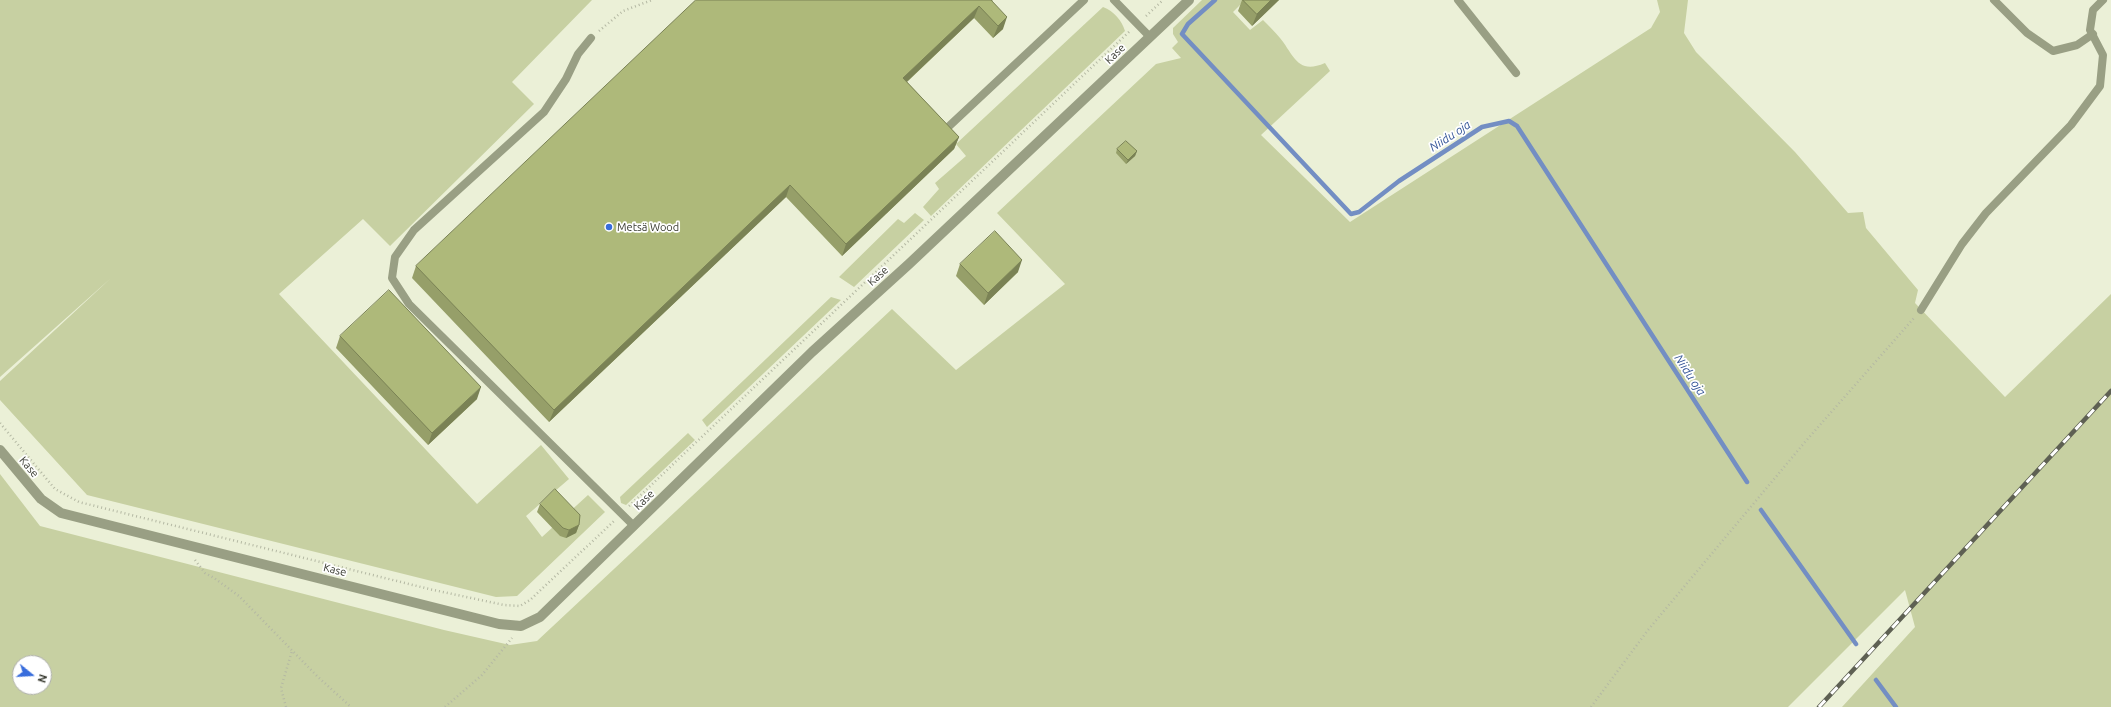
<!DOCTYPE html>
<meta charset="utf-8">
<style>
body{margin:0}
#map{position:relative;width:2111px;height:707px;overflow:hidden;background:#ebf0d7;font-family:Ubuntu,sans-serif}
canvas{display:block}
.north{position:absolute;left:12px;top:655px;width:40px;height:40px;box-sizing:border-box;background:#fff;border:1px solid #afb0ac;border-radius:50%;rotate:108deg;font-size:11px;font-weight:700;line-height:16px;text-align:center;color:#383a30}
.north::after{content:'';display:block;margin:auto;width:14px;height:18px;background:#386ddc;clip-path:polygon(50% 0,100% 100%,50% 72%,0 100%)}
</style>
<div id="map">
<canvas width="2111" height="707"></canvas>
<div class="north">N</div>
</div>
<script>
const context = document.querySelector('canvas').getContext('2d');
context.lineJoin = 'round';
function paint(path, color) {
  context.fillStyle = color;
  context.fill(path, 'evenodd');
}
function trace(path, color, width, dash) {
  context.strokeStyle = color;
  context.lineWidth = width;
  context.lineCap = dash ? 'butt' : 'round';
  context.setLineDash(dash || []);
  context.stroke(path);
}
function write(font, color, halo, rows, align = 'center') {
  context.font = font + ' Ubuntu,sans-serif';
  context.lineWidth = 3.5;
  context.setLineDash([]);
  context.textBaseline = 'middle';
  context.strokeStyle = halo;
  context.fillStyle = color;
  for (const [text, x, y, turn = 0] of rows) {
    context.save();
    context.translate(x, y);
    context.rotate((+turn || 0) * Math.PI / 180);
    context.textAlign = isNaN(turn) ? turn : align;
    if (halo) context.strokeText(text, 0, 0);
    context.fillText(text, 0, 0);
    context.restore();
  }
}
const green = new Path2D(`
 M0 0H592L512 82 534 104 390 246 363 219 279 294 477 504 541 445 569 479 526 516 542 537 588 495 605 512 517 596 496 597 87 495 0 400V381L111 278 0 377Z
 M1202 0H1245L1233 12 1250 30 1263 20C1269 26 1275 32 1280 38 1294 55 1297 75 1325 63L1330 71 1261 135 1350 222 1651 28 1660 12 1657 0H1688L1684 33 1696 52 1795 152 1848 213 1863 212 1866 228 1918 290 1915 303 2005 397 2111 294V707H1842L1915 627 1905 590 1788 707H0V474L40 526 444 630 510 645 537 641 892 309 956 370 1065 284 997 213 1156 64 1181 58 1172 48 1178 42 1173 34V28ZM20 663H44V687H20Z
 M1103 7C1114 11 1122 21 1125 31L931 216 923 207 939 189 935 183 966 156 956 144Z
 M915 213 924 220 854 287 839 277 898 219 904 223Z
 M831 297 841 300 707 427 702 420Z
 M688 433 695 440 626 505 621 503 620 497Z`);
const stream = new Path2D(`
 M1215 0 1188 24 1182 34 1351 214 1359 212 1399 181 1482 127 1509 121 1517 126 1747 482
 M1761 510 1856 644
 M1876 680 1896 707`);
const path = new Path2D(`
 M1146 16 1163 0
 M599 31 623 11 652 0
 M0 423 55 489 79 502 429 589 504 605 520 606 530 600 614 521
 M629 506 1130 31
 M195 560 205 573 214 578 239 596 317 676 351 707
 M286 707 281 688 292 651
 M445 707 482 675 512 638
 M1591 707 1648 630 1805 442 1914 318`);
const service = new Path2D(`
 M1114 0 1150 37
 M1458 0 1516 73
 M1994 0 2027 33 2053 51 2077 45 2093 34
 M591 38 578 54 566 79 544 112 414 230 395 257 392 278 409 304 634 526
 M946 129 1084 0
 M1921 310 1962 244 1986 213 2071 125 2100 86 2103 55 2090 30 2093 10 2103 0`);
const minor = new Path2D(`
 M0 450 41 499 61 513 499 624 521 626 540 617 812 352 909 264 1189 0`);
const rail = new Path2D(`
 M1819 707 2111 391`);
const wall = new Path2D(`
 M696 0H993L992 1 1003 29 993 38 974 18 907 82 959 137 954 149 842 256 786 197 549 422 412 278 416 266Z
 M1242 0H1279L1252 26 1238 11Z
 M1117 149 1137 151 1135 156 1126 164 1116 153Z
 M960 264 1018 272 984 305 956 276Z
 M340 336 477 399 428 445 336 348Z
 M540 504 579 525 576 533 566 538 560 536 537 512Z`);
const shadedWall = new Path2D(`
 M1271 0H1279L1252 26 1257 14Z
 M979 6 974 18 898 90 903 78Z
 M1007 17 1003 29 993 38 998 26Z
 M959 137 954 149 842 256 846 244Z
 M1137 151 1135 156 1126 164 1128 160Z
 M790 185 786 197 549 422 554 410Z
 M1022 260 1018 272 984 305 988 293Z
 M481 387 477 399 428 445 432 433Z
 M579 525 576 533 566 538 569 530Z`);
const building = new Path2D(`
 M696 0H991L1007 17 998 26 979 6 903 78 959 137 846 244 790 185 554 410 416 266Z
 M1243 0H1271L1257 14Z
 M1126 141 1137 151 1128 160 1117 149Z
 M995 231 1022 260 988 293 960 264Z
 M389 290 481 387 432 433 340 336Z
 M555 489 580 515 579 525 569 530 563 528 540 504Z`);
const markers = [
 [609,227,4,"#386ddc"]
];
const streetNames = [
 ["Kase",1115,54,-44],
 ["Kase",878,276,-42],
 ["Kase",29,467,50],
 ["Kase",644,500,-44],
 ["Kase",335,570,14]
];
const poiNames = [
 ["Metsä Wood",617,227]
];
const waterNames = [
 ["Niidu oja",1450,136,-33],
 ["Niidu oja",1690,375,57]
];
paint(green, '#c7d0a2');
trace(stream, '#738ec3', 4.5);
trace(path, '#b4b8a3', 2.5, [1, 3]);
trace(service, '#999f84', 8);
trace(minor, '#999f84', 10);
trace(rail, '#5e6053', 4.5);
trace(rail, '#fff', 3, [9]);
paint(wall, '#969f69');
paint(shadedWall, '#7a8255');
paint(building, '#aeb97a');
trace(building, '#7a8255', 1);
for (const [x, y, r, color] of markers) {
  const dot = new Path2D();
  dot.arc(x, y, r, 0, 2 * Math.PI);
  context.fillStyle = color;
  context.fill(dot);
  trace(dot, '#fff', 1.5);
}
write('11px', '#383a30', '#fff', streetNames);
write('11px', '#383a30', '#fff', poiNames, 'left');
write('italic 12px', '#345597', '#fff', waterNames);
</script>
